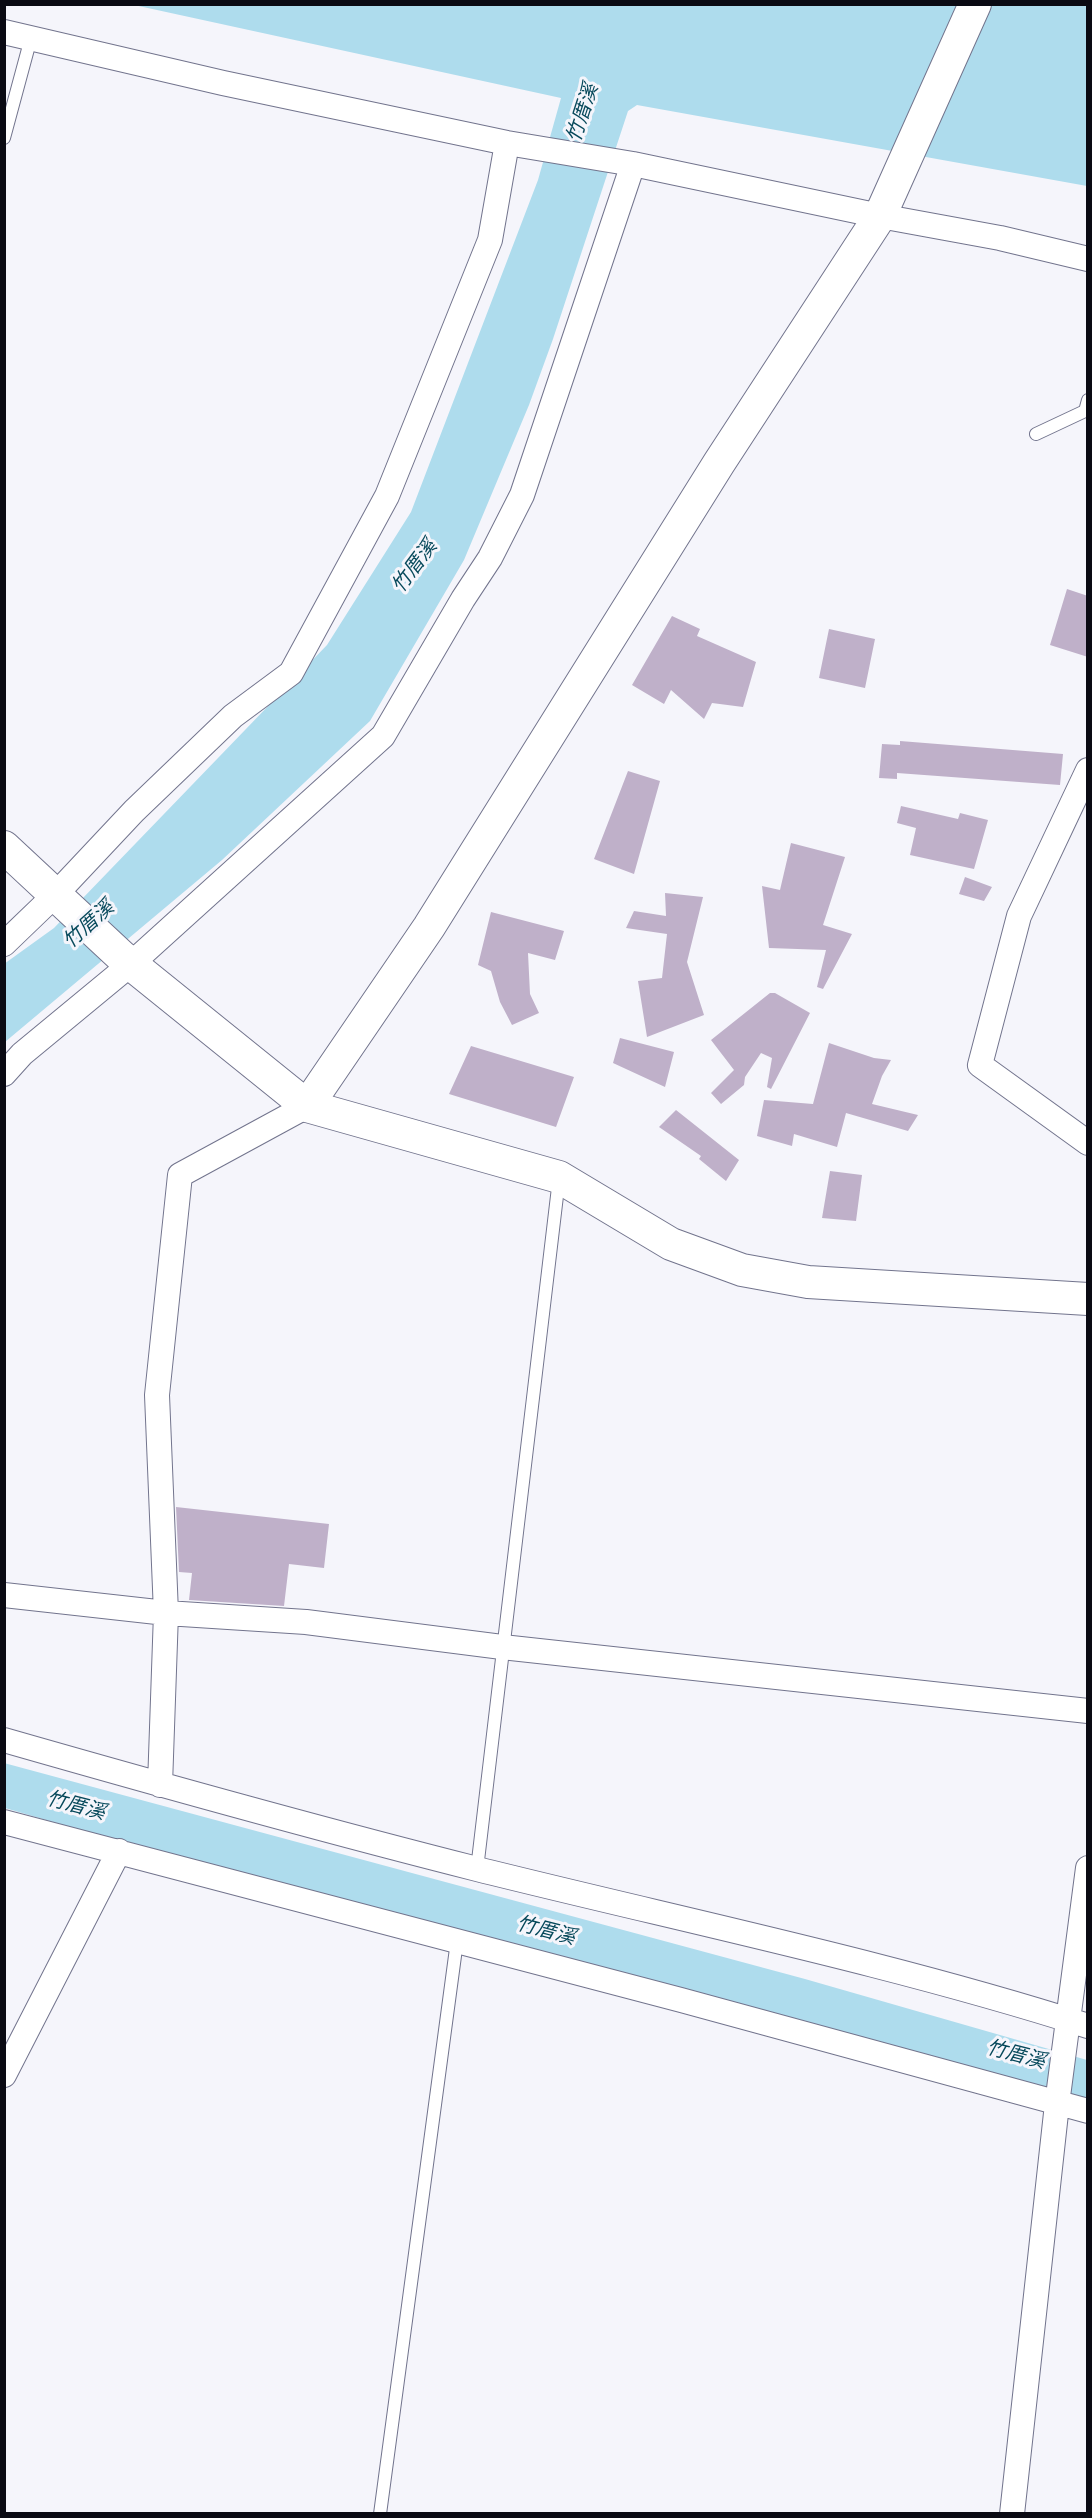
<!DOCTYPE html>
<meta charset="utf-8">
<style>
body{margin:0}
#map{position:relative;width:1092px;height:2518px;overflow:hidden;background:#f5f5fb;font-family:"Exo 2",sans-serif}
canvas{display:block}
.frame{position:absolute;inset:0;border:6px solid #0a0a13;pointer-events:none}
</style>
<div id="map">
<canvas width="1092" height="2518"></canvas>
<div class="frame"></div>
</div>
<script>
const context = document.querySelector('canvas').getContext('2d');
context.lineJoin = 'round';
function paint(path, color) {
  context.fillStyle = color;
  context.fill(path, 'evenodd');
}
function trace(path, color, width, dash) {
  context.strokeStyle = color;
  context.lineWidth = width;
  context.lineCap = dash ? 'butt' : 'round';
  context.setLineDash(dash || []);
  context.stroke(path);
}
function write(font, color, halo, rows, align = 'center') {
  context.font = font + ' "Exo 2","Noto Sans TC",sans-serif';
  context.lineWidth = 6;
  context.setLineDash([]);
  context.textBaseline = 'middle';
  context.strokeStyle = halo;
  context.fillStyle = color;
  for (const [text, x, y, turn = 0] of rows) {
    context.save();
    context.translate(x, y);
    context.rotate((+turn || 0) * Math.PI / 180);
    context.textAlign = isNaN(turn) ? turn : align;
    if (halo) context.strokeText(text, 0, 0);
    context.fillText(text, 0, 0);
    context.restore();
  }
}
const water = new Path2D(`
 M134 5H1087V186L637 105 628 111 553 339 529 405 464 560 370 721 222 860 5 1042 4 964 54 928 327 645 411 512 538 180 561 98Z
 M4 1763 805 1979 1087 2060V2109L450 1938 5 1808Z`);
const building = new Path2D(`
 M1067 589 1088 596V657L1050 645Z
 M672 616 700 629 697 636 756 662 743 707 712 703 704 719 671 690 664 704 632 685Z
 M829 629 875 639 865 688 819 678Z
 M900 741 1063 754 1060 785 897 773V779L879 778 882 744 900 745Z
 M628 771 660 781 634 874 594 859Z
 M901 806 958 819 960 813 988 820 974 869 910 855 916 828 897 823Z
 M791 843 845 857 823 925 852 934 823 989 817 987 826 950 769 948 762 886 780 890Z
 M965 877 992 887 984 901 959 894Z
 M665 893 703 897 687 962 704 1015 647 1037 638 981 662 978 667 934 626 928 634 911 666 916Z
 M491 912 564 931 555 960 528 953 530 994 539 1013 512 1025 500 1002 491 971 478 965Z
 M770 993H775L810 1013 771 1089 767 1087 772 1058 761 1053 745 1077 744 1085 721 1104 711 1093 734 1070 711 1040Z
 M620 1038 674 1052 665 1087 613 1063Z
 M829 1043 874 1058 891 1060 882 1076 872 1104 918 1115 908 1131 846 1113 837 1147 794 1134 792 1146 757 1136 764 1100 813 1104Z
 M471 1046 574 1077 556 1127 449 1094Z
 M676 1110 739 1160 726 1181 699 1159 701 1156 659 1127Z
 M830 1171 862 1175 856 1221 822 1218Z
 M176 1507 329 1524 324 1568 289 1564 284 1606 189 1600 192 1573 179 1572Z`);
const service = new Path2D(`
 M4 138 31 38
 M1036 434 1085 411 1088 400
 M477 1869 559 1179
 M380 2514 457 1941`);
const minor = new Path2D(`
 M4 32 223 83 507 143 633 164 880 216 1000 238 1088 259
 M1088 770 1019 916 980 1065 1088 1143
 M4 944 56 894 134 811 233 716 291 673 387 496 490 240 507 143
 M4 1074 22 1054 131 964 383 736 463 599 490 558 522 495 633 164
 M4 1595 166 1613 306 1622 502 1647 1088 1711
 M4 1740C161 1785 319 1829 477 1869 681 1920 887 1962 1088 2026
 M160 1785 166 1613 157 1395 180 1175 307 1106
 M4 1822 681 2000 1088 2111
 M4 2075 119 1851
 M1012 2514 1057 2104 1088 1868`);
const tertiary = new Path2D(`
 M4 847 121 956 307 1106 559 1177 671 1244 742 1270 808 1282 1088 1299
 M307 1106 429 927 719 463 880 216 975 4`);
const waterNames = [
 ["竹厝溪",582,113,-72],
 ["竹厝溪",414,566,-53],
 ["竹厝溪",88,924,-42],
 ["竹厝溪",76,1805,15],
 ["竹厝溪",546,1930,15],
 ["竹厝溪",1016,2054,15]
];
paint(water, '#aedced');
paint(building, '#bfb0c9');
trace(service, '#72748d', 14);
trace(minor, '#72748d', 26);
trace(tertiary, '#72748d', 34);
trace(service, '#fff', 12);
trace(minor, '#fff', 24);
trace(tertiary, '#fff', 32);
write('italic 20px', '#07495b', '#f5f5fb', waterNames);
</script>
